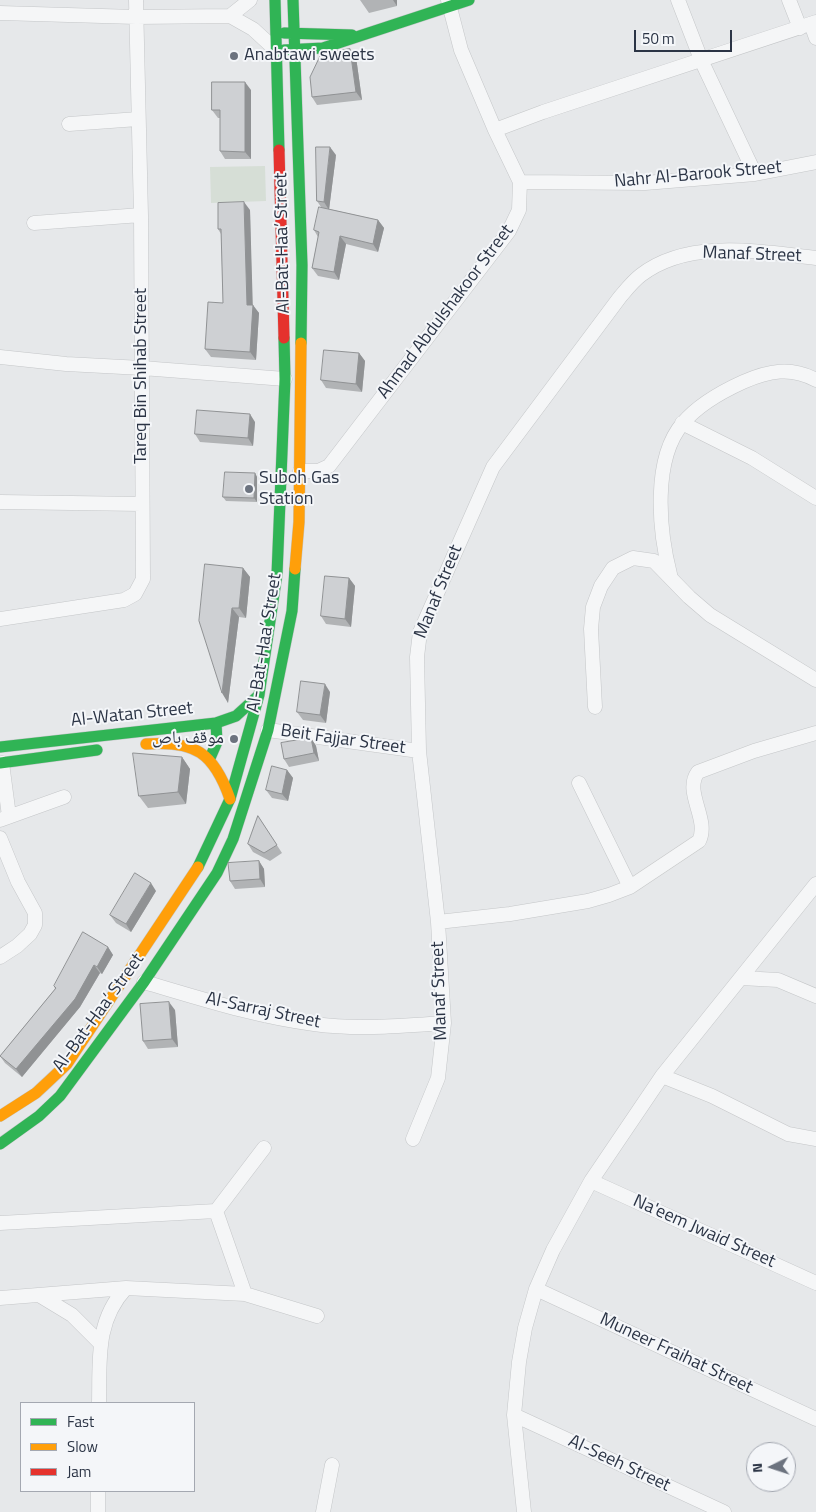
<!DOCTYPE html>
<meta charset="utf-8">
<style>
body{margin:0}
#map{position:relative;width:816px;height:1512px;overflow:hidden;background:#e6e8ea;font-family:"Titillium Web",sans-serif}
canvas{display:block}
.legend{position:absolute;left:20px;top:1402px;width:175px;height:90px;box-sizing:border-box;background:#f4f6f9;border:1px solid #a4a8b1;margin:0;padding:6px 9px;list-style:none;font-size:15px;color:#2b3445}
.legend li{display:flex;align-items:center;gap:10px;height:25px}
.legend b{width:25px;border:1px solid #a4a8b1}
.north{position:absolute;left:746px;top:1442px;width:50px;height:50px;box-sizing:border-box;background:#f4f6f9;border:1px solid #a4a8b1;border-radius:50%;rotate:266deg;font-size:14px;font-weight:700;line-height:20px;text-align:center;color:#2b3445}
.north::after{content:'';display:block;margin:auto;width:18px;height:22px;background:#6c737f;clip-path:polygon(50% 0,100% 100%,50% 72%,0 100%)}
.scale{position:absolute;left:634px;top:30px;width:98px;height:22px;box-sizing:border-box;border:2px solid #2b3445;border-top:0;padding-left:6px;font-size:15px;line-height:18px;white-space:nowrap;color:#2b3445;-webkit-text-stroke:4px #f4f6f9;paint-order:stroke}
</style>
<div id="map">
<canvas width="816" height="1512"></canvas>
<ul class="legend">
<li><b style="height:6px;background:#30b455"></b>Fast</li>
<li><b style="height:6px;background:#ff9f0a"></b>Slow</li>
<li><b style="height:6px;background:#e5322d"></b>Jam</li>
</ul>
<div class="north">N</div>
<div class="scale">50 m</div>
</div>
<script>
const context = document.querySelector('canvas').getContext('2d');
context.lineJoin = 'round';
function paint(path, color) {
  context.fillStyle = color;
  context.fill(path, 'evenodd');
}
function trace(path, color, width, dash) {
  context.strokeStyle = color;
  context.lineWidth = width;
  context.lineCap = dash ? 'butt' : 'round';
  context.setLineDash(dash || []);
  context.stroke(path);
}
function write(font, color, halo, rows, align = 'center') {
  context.font = font + ' "Titillium Web","Noto Naskh Arabic",sans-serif';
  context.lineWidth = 4;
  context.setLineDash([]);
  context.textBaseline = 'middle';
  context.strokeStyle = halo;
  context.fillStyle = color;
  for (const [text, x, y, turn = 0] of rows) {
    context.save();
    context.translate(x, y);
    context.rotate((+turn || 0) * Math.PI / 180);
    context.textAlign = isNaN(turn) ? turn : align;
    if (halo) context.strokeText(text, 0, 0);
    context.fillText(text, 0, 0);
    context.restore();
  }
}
const green = new Path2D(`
 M265 166 266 201 211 203 210 167Z`);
const street = new Path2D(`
 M678 0 702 62 755 174
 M789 0 800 28
 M0 13 136 17 230 16 253 29 277 51
 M230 16 250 0
 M811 24 816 38
 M69 124 138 119
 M495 130 543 112 816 22
 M520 182 645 183 755 174 816 162
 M34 223 141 215
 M0 357 66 364 142 368 285 379
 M682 423 752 458 816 498
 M300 471H318L329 466 509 231 519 210 520 182 495 130 461 50 448 0
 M0 502 142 504
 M670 574C659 531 652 459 683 423 698 405 721 392 743 382 768 371 791 366 816 380
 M0 619 124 600 135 594 143 579 141 215 136 0
 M595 707 591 629 593 607 601 586 613 568 633 558 654 561 689 597 710 615 816 680
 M268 730 419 751
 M2 763 9 816
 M579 783 630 887
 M0 820 64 797
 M0 838 18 882 35 913V925L30 934 17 946 0 957
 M438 922 510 914 588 901 609 895 630 887 699 841C710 819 683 792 698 772L754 751 816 733
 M741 978 778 980 816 996
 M144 982C199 998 257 1017 314 1024 357 1030 401 1026 444 1023
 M662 1076 712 1096 788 1134 816 1139
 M413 1139 438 1078 444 1023 438 922 419 751 417 657 420 632 493 467 620 297C626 290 633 281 641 275 689 238 761 252 816 258
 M591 1181 816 1283
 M216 1211 245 1294
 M0 1223 216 1211 264 1148
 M536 1289 816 1419
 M39 1295 72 1315 100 1343
 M0 1298 126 1288 245 1294 317 1316
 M99 1403C100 1361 95 1321 126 1288
 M514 1415 724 1512
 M98 1512V1491
 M323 1512 332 1465
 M524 1512 514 1415 519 1362 525 1328 536 1289 553 1250 591 1181 662 1076 816 884`);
const fast = new Path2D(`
 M275 0 279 150
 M293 0 302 265 301 343
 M284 33 352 35
 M284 50 323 48 469 0
 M0 747 216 723 236 716 259 695
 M210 758 217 742 216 723
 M0 763 97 750
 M198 867 230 799 259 695 277 574 285 379 284 338
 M0 1144 39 1116 60 1096 144 982 217 873 233 839 268 730 292 611 295 569`);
const slow = new Path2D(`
 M295 569 299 522 301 343
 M146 744C195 740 214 753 230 799
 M0 1116 36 1093 67 1064 198 867`);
const jam = new Path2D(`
 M279 150 284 338`);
const wall = new Path2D(`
 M360 0H397V6L369 13Z
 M356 57 362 100 317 105 312 97Z
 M251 90V159H225L220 151V118H218L212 110Z
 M336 155 329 209 378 220 384 228 378 252 346 244 339 280 318 276 312 268 318 237 314 230 321 207 317 201Z
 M250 210 252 305 259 313 256 360 211 357 205 349 223 303 221 234 218 229Z
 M359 353 365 361 362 392 326 388 321 380Z
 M255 422 253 446 200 442 195 434Z
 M255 473 257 477V502L226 501 223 497Z
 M243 568 250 577 246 618 239 617 228 703 199 621Z
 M349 578 355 586 351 627 326 624 321 616Z
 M330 692 326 723 303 720 297 712Z
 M311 738 316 746 319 761 289 767 284 759Z
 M182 757 190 769 186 804 148 808 139 796Z
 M287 770 293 778 288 801 272 798 266 790Z
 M258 816 282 853 270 861 253 852 248 844Z
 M259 861 264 869 265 887 235 889 230 881Z
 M156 891 131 932 116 923 110 915Z
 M108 947 113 955 102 974 100 973 80 1007 22 1077 5 1063 0 1056 55 989 54 986Z
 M175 1010 178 1047 148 1049 143 1041Z`);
const shadedWall = new Path2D(`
 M393 0H397V6Z
 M350 49 356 57 362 100 356 92Z
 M245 82 251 90V159L245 152Z
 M330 147 336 155 329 210 324 202Z
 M244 202 250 210 253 312V305L259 313 256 360 250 352 247 305Z
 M378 220 384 228 378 252 373 244Z
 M340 236 346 244 339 280 334 272Z
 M359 353 365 361 362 392 356 384Z
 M250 414 255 422 253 446 248 438Z
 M255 473 257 477V502L254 498Z
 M243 568 250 577 246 618 239 608Z
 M349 578 355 586 351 627 345 619Z
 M232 608 239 617 228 703 222 693Z
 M325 684 330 692 326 723 320 715Z
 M311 738 316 746 319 761 314 753Z
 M182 757 190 769 186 804 178 792Z
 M287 770 293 778 288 801 282 794Z
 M259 861 264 869 265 887 260 879Z
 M151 883 156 891 131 932 126 924Z
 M108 947 113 955 102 974 97 967Z
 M94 965 100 973 80 1007 22 1077 16 1069Z
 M169 1002 175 1010 178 1047 172 1039Z`);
const building = new Path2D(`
 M350 49 356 92 312 97 310 77 321 54Z
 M212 82H245V152L220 151V110H212Z
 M316 147H330L324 202 317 201Z
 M244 202 247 305H253L250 352 205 349 208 302 223 303 221 229H218V203Z
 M319 207 378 220 373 244 340 236 334 272 312 268 319 232 314 230Z
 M324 350 359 353 356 384 321 380Z
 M197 410 250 414 248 438 195 434Z
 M225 472 255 473 254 498 223 497Z
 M205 564 243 568 239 608H232L222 693 199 621Z
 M325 576 349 578 345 619 321 616Z
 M301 681 325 684 320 715 297 712Z
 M311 738 314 753 284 759 281 743Z
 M133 753 182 757 178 792 139 796Z
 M272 766 287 770 282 794 266 790Z
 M258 816 277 845 264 853 248 844Z
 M259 861 260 879 230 881 228 863Z
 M135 873 151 883 126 924 110 915Z
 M83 932 108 947 97 967 94 965 75 999 16 1069 0 1056 56 988 54 986Z
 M169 1002 172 1039 143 1041 140 1004Z`);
const markers = [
 [234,56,5,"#6c737f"],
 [249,489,5,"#6c737f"],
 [234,739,5,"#6c737f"]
];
const poiNames = [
 ["Anabtawi sweets",244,56],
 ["Suboh Gas",259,479],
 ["Station",259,500],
 ["موقف باص",224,739,"right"]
];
const streetNames = [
 ["Nahr Al-Barook Street",698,175,-5],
 ["Al-Bat-Haa’ Street",283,243,-91],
 ["Manaf Street",752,255,2],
 ["Ahmad Abdulshakoor Street",446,312,-53],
 ["Tareq Bin Shihab Street",142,376,-90],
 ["Manaf Street",439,592,-68],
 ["Al-Bat-Haa’ Street",265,643,-81],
 ["Al-Watan Street",132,715,-6],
 ["Beit Fajjar Street",343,740,8],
 ["Manaf Street",440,991,-92],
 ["Al-Sarraj Street",263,1011,12],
 ["Al-Bat-Haa’ Street",99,1013,-54],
 ["Na'eem Jwaid Street",704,1232,24],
 ["Muneer Fraihat Street",676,1354,25],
 ["Al-Seeh Street",619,1464,25]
];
paint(green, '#d6ded6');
trace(street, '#c4c6c8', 15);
trace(fast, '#c4c6c8', 12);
trace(slow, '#c4c6c8', 12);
trace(jam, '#c4c6c8', 12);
trace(street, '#f5f6f7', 14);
trace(fast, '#30b455', 11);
trace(slow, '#ff9f0a', 11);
trace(jam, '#e5322d', 11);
paint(wall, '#b1b3b5');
paint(shadedWall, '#909294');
paint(building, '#ced0d3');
trace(building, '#909294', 1);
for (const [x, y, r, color] of markers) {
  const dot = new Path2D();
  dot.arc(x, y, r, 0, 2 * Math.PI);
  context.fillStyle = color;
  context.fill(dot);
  trace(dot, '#f4f6f9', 2);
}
write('18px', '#2b3445', '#f4f6f9', poiNames, 'left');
write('18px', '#2b3445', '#f4f6f9', streetNames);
</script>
